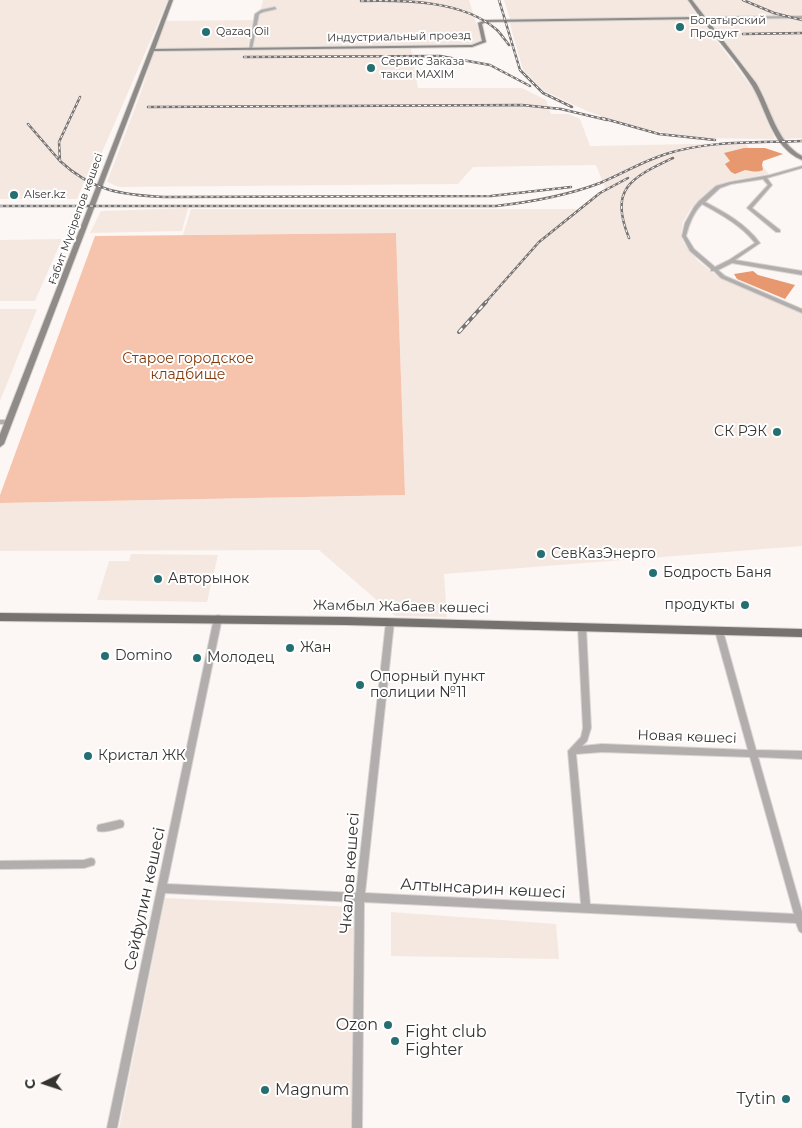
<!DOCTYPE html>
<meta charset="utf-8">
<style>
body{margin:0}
#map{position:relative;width:802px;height:1128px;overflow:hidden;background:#fcf7f4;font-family:Montserrat,sans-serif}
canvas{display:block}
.north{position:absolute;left:20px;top:1058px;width:50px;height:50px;-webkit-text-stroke:4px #fff;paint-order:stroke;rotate:266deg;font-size:14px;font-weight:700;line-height:20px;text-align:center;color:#353332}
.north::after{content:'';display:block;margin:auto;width:18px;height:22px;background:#353332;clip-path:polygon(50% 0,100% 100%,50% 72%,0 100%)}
</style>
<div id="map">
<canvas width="802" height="1128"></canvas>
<div class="north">С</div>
</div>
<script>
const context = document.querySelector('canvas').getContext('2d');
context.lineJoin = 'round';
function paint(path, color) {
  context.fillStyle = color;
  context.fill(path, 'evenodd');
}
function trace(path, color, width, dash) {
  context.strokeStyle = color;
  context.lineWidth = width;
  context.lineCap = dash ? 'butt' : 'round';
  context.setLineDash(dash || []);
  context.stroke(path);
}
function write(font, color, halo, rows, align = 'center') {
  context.font = font + ' Montserrat,sans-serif';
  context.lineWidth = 4;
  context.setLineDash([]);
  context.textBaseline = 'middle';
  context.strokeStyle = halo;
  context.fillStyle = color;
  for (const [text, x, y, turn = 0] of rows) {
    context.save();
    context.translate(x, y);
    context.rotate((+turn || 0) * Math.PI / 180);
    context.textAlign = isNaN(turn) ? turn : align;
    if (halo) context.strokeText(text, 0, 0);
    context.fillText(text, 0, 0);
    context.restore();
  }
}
const built = new Path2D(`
 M0 0H168L93 173 87 175 77 199H0Z
 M263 0H469L482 41 475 45 252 47Z
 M504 0H687L698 17 510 19Z
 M692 0H802V16L704 17Z
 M802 18V138L782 139 764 98 705 19Z
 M700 19 760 98 775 139 697 138 660 132 626 125 587 111 544 91 523 70 509 21Z
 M254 20 248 47 155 49 165 21Z
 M411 49 418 88H522L546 100 551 114H569L580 119 590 146 745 143 769 174 728 181 716 186 692 207 683 222 681 235 683 242 698 261 720 278 802 313V546L444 574 447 617 395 616 319 550 0 551V503L405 495 396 233 183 235 191 209H578L605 188 596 165 473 167 458 184 119 187 107 182 141 92 154 51Z
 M188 208 182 231 90 233 101 211Z
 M62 239 35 301H0V240Z
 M0 309H37L0 401Z
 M131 554 218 555 207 602 97 600 109 561H129Z
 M165 898 356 907 352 1128H119Z
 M391 912 556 924 559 959 391 956Z`);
const green = new Path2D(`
 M396 233 405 495 0 503V495L95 236Z`);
const water = new Path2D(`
 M744 148H765L783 154 763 161 762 165 763 170C756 173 752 171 745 170L735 174 731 172 725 164 730 161 724 153Z
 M753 271 758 275 795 285 785 299 737 279 734 274Z`);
const street = new Path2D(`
 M275 7 276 9 263 12 259 14 252 49 249 50 255 14 261 10Z
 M802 16V18L702 19 700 18 702 17Z
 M802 166V168L767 178 772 185 752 208 780 230V232H776L747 208 768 185 763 179 731 184 720 188 705 202C726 213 746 224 760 243L735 260 802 271V275L732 263 718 270 725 276 802 309V313L721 278 714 271H711V269L690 251 682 236 685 223 694 207 699 201 716 186 730 182 770 175ZM702 204C722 215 741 225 755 243L729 260 715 267 694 249 686 236C689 224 693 213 702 204Z
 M0 420H9L12 422 9 424H0Z
 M218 615 221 616 222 618 167 884 356 893 386 622 387 620H393L394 622 365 893 581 904 568 751 581 737 583 728 578 627 579 625H585L586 627 591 728 587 741 582 746 602 744 748 750 715 631 716 629H722L723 631 756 750 802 751V759L758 757 802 912V933L799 931 796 923 364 902 362 1128H352L355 902 165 893 117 1128H107L214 618 215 616ZM602 752 750 757 794 914 590 904 576 754Z
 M120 820 123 821 124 824 123 827C116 829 105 833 98 831L97 828 98 825Z
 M91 858 94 859 95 862 94 865 84 868 0 869V861L84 860Z`);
const secondary = new Path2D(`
 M169 0H173L155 49 472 45 482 41 478 23 486 20 700 17 688 0H692L756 83C771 108 776 142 802 156V160C770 147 767 107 749 81 735 59 717 40 702 19L486 22 482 24 486 42 472 47 154 51 4 444 0 447V434Z`);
const primary = new Path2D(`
 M0 613 346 617 802 629V637L346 625 0 621Z`);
const railFar1 = new Path2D(`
 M499 0 520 70 543 93 572 107
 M743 0 774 13 802 20
 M361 1C404 0 463 0 497 30 501 34 505 40 509 45
 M743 34 802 33
 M244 57 440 56 490 65 530 86
 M80 97 59 142 60 161C92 191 122 195 164 197L491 196 571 187
 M148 107 522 105 561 109 607 120
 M602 118 659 134 715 140
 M28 124 60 161
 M0 206H496C531 202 566 196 600 183 622 174 643 161 666 154 710 140 757 143 802 141
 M629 238C609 188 631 178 673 158
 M485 303 539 242 600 193 628 178`);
const rail = new Path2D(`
 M459 332 486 302`);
const markers = [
 [680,27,5,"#236f71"],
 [206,32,5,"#236f71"],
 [371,68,5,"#236f71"],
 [14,195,5,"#236f71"],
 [777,432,5,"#236f71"],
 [541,554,5,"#236f71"],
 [653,573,5,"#236f71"],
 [158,579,5,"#236f71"],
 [745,605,5,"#236f71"],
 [290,648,5,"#236f71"],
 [105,656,5,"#236f71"],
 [197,658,5,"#236f71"],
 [360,685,5,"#236f71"],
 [88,756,5,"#236f71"],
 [388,1025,5,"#236f71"],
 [395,1041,5,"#236f71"],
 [265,1090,5,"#236f71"],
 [786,1099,5,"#236f71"]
];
const farPoinames = [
 ["Богатырский",690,21],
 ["Продукт",690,34],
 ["Qazaq Oil",216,32],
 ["Сервис Заказа",381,62],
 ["такси MAXIM",381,75],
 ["Alser.kz",24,195]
];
const farStreetnames = [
 ["Индустриальный проезд",399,37,-1],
 ["Ғабит Мүсірепов көшесі",76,219,-70]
];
const parkNames = [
 ["Старое городское",188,359],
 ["кладбище",188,375]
];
const poiNames = [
 ["СК РЭК",767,432,"right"],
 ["СевКазЭнерго",551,554],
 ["Бодрость Баня",663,573],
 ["Авторынок",168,579],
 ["продукты",735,605,"right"],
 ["Жан",300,648],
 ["Domino",115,656],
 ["Молодец",207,658],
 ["Опорный пункт",370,677],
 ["полиции №11",370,693],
 ["Кристал ЖК",98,756]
];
const streetNames = [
 ["Жамбыл Жабаев көшесі",401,607,1],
 ["Новая көшесі",687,737,2]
];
const nearStreetnames = [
 ["Чкалов көшесі",350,873,-86],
 ["Алтынсарин көшесі",483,889,3],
 ["Сейфулин көшесі",145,899,-78]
];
const nearPoinames = [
 ["Ozon",378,1025],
 ["Fight club",405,1032,"left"],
 ["Fighter",405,1050,"left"],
 ["Magnum",275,1090,"left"],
 ["Tytin",776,1099]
];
paint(built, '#f5e8e1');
paint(green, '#f6c4ac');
paint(water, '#e7986f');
trace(street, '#d8d4d1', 2);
trace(secondary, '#d8d4d1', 2);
trace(primary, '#d8d4d1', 2);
paint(street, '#b1aead');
paint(secondary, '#8e8b89');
paint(primary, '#757270');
trace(railFar1, '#767372', 2.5);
trace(rail, '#767372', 4);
trace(railFar1, '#fff', 1, [3]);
trace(rail, '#fff', 2, [5]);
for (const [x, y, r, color] of markers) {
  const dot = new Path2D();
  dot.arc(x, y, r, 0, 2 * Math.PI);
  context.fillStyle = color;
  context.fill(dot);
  trace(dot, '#fff', 2);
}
write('11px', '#353332', '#fff', farPoinames, 'left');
write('11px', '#353332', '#fff', farStreetnames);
write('14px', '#833b0d', '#fff', parkNames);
write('14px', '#353332', '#fff', poiNames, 'left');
write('14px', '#353332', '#fff', streetNames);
write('16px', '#353332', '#fff', nearStreetnames);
write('16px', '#353332', '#fff', nearPoinames, 'right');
</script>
